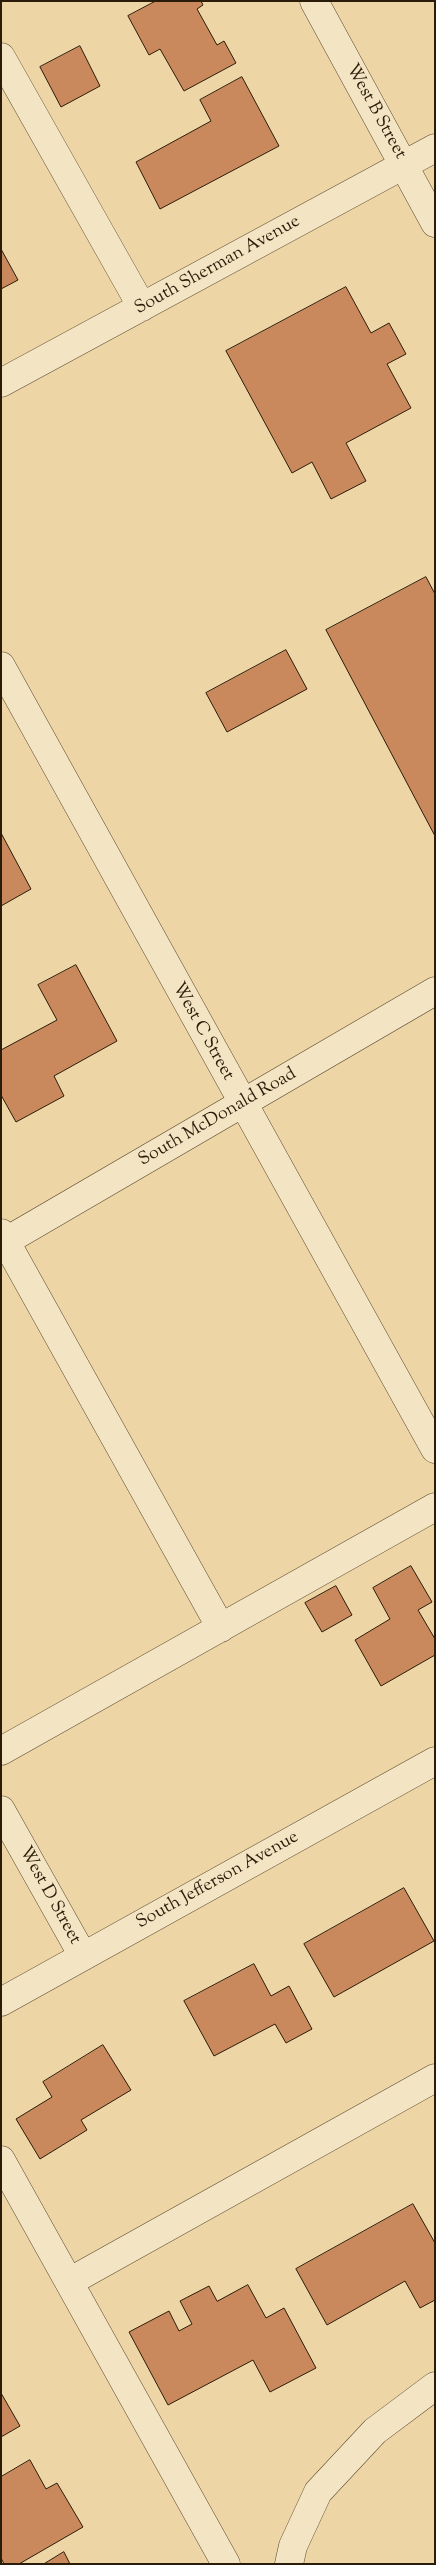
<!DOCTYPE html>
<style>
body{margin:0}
#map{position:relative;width:436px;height:2565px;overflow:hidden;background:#edd5a5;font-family:"Sorts Mill Goudy",serif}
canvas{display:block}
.frame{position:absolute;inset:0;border:2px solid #2b1c09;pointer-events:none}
</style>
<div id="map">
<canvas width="436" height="2565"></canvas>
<div class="frame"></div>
</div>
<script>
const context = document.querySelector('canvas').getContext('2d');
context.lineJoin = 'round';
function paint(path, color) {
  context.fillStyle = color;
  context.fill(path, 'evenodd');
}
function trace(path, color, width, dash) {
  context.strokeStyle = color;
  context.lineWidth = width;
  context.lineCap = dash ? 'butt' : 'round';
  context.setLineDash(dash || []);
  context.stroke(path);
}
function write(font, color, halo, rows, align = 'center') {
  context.font = font + ' "Sorts Mill Goudy",serif';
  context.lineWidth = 5;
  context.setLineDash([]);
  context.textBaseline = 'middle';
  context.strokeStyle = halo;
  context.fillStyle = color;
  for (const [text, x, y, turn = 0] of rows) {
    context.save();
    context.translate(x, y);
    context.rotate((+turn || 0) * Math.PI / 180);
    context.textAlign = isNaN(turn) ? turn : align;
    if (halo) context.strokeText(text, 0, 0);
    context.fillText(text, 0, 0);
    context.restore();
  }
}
const building = new Path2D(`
 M156 1H201L203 5 197 9 217 45 224 41 236 63 184 91 160 49 149 55 128 16Z
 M80 46 100 86 61 107 40 67Z
 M242 77 279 146 160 209 136 162 211 121 200 100Z
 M1 249 18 280 1 289Z
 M346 287 371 333 389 323 406 354 387 364 411 408 346 443 366 481 331 499 312 462 292 473 226 351Z
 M426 577 435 594V836L326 630Z
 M286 650 307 689 227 732 206 693Z
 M1 833 31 889 1 906Z
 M76 965 117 1041 54 1076 64 1096 16 1122 1 1095V1050L57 1020 38 985Z
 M411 1566 432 1602 418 1610 435 1639V1655L381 1686 355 1640 390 1619 373 1588Z
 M336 1586 352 1615 322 1632 305 1603Z
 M404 1888 434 1941 334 1997 304 1944Z
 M254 1964 271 1996 289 1986 312 2029 286 2043 275 2024 214 2056 184 2001Z
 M103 2045 131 2090 81 2120 87 2130 40 2159 16 2119 52 2097 43 2082Z
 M413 2204 435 2243V2300L420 2308 405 2281 327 2325 296 2269Z
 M248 2285 266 2318 284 2308 316 2368 270 2392 253 2360 168 2405 129 2332 169 2311 179 2331 192 2324 180 2301 209 2286 217 2301Z
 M1 2393 20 2426 1 2437Z
 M30 2460 46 2489 57 2483 83 2527 19 2564H4L1 2558V2477Z
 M64 2552 70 2564H44Z`);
const minor = new Path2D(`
 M314 1 435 223
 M1 57 142 307
 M1 383 435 148
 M1 666 435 1449
 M1 1233 221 1628
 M1 1244 435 991
 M1 1751 435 1507
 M1 1810 83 1956
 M1 2002 435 1761
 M1 2160 226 2564
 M69 2282 435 2078
 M289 2564 293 2546 318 2492 375 2431 435 2386`);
const streetNames = [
 ["West B Street",375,112,61],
 ["South Sherman Avenue",218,266,-29],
 ["West C Street",202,1032,61],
 ["South McDonald Road",218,1118,-30],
 ["South Jefferson Avenue",218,1881,-29],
 ["West D Street",49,1896,61]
];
paint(building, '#ca895c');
trace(building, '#2b1c09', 1);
trace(minor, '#5c4a30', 29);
trace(minor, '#f3e4c4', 28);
write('18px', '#2b1c09', '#f3e4c4', streetNames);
</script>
